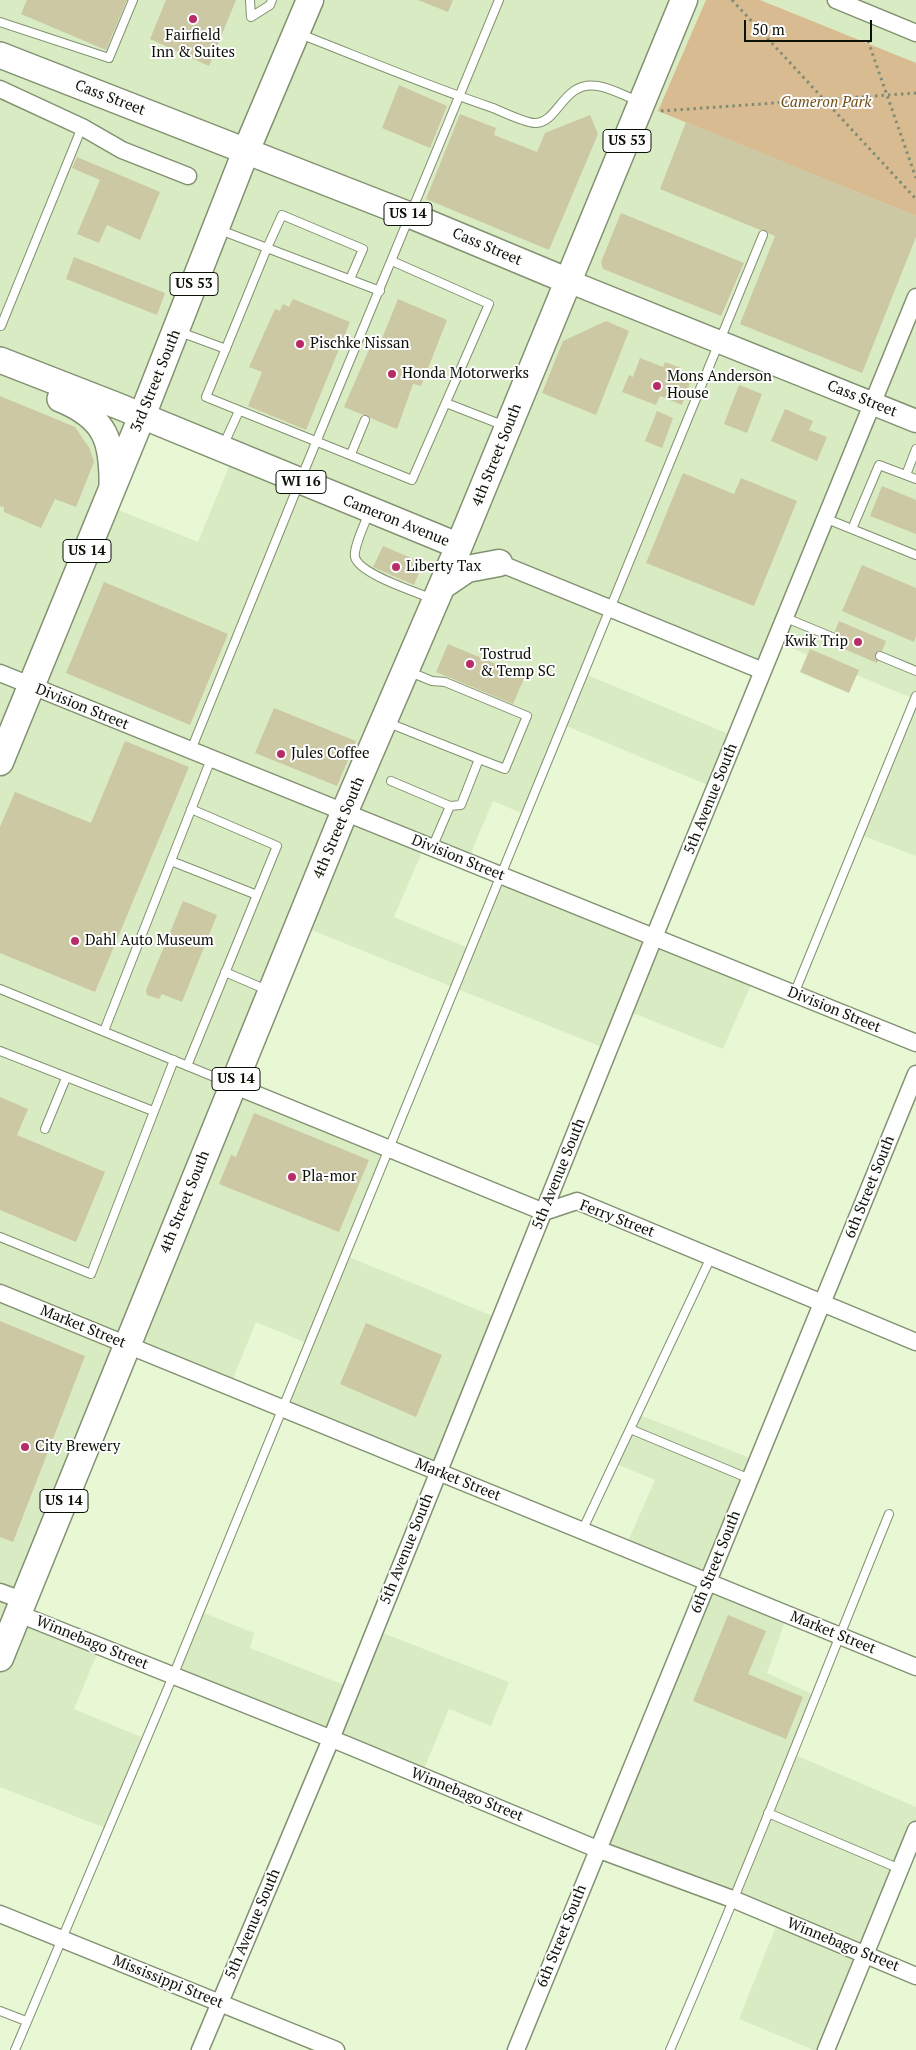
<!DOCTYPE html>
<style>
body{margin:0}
#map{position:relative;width:916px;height:2050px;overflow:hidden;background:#e8f8d5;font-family:"PT Serif",serif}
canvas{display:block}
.scale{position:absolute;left:744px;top:20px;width:128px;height:22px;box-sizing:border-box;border:2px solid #0c1106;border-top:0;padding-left:6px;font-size:15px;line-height:18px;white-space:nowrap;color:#0c1106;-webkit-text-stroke:4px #fefefe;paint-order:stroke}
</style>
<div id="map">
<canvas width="916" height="2050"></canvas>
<div class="scale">50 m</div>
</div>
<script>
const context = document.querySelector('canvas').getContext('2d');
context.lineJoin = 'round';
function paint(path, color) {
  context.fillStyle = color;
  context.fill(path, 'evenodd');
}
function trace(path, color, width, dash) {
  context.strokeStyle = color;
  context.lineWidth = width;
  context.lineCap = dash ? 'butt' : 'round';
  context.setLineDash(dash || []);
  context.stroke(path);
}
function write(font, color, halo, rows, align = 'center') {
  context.font = font + ' "PT Serif",serif';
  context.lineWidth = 4;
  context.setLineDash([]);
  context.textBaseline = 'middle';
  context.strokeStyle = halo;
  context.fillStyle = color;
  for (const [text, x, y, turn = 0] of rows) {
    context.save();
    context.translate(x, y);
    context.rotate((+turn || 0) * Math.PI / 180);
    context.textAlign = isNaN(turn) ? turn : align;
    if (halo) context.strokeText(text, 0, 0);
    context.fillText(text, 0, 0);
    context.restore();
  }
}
const built = new Path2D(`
 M0 0H916V856L861 835 912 698 791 648 774 645 763 671 612 609 585 674 736 737 715 788 564 725 526 815 493 801 467 862 425 845 394 917 471 949 501 876 754 978 723 1049 625 1010 609 1050 299 925 233 1085 388 1148 344 1255 500 1319 438 1472 281 1408 307 1343 256 1322 230 1386 128 1345 19 1614 100 1647 74 1709 146 1739 108 1829 0 1787ZM143 416 234 454 198 542 106 505Z
 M637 1414 758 1461 708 1582 787 1615 767 1673 816 1696 793 1754 916 1807V1830L826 2050H814L739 2019 779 1919 597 1849 708 1583 625 1548 655 1480 614 1463Z
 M199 1611 254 1633 250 1648 352 1688 375 1630 509 1682 491 1726 449 1709 421 1776 173 1676Z`);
const green = new Path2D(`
 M706 0H760L916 63V216L658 111Z`);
const building = new Path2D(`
 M27 0H127L106 50 21 14Z
 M166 0H236L209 66 150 39Z
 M418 0H453L448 12Z
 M399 85 447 106 430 148 382 128Z
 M460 114 496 128 494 135 537 152 545 133 590 115 598 134 549 250 426 199Z
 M686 122 916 216V237L862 373 740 324 775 236 660 189Z
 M77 157 160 192 140 240 107 225 99 243 77 234 100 180 72 168Z
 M621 213 744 263 721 316 603 269 601 262Z
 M74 257 165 293 157 315 66 279Z
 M293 299 350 322 306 430 248 406 262 372 249 367 275 309 280 311 283 304 289 307Z
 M398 299 447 320 421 386 413 384 397 429 344 407 374 338 381 341Z
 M606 321 629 331 596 415 542 393 563 341Z
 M640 358 663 367 665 362 681 368 679 375 691 380 682 405 660 396 656 405 622 392 629 375 633 377Z
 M739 385 762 394 747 433 724 424Z
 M0 396 75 427 90 449 94 462 76 507 55 499 41 528 4 512V507L0 506Z
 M785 409 813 421 809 430 827 437 817 461 771 441Z
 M657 411 673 418 662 448 645 441Z
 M683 473 734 494 741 478 797 501 754 606 646 563Z
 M882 486 916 500V534L870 516Z
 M383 546 423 563 414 585 373 567Z
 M862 565 916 588V636L914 642 842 611Z
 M104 582 228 634 190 725 66 673Z
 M839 621 886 641 877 663 830 643Z
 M448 644 525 676 513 704 436 672Z
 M810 649 859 670 849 693 800 672Z
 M274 708 356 741 337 786 255 753Z
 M125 741 189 767 95 992 0 953V827L15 792 91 823Z
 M183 901 217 915 182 1002 162 994 159 999 147 995 146 990Z
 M0 1097 28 1109 17 1135 105 1172 76 1242 0 1210Z
 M254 1113 369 1160 339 1232 219 1184 231 1155 236 1157Z
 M0 1321 85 1356 13 1542 0 1537Z
 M366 1323 442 1355 416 1417 340 1384Z
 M728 1615 766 1631 748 1674 803 1697 786 1739 693 1701Z`);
const path = new Path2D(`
 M732 0 916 199
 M868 41 916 178
 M661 111 916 93`);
const service = new Path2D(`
 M250 0 251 17 270 5 272 0
 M0 22 109 58 133 0
 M300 34C364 59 428 86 493 108 503 112 527 124 536 123 559 122 563 80 598 86 611 88 625 96 638 101
 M220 230 267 248 282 215 363 249 350 279
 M380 291 267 248 206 397 412 480 489 304 392 261
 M1 326 82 127
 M180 332 226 349
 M446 403 505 426
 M223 446 239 411
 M351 454 365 420
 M906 475 916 449
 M369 512C366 521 353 548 355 557 359 574 416 592 433 599
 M827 519 916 555
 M852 529 879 465 916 479
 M786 618 832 637
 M880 656 916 671
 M410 672 432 681 445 682 527 716 505 769 479 759
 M386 722 479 759 461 805 450 806
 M191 750 300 481 499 0
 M391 781 450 806 432 848
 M171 861 257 895
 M225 972 267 990
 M0 989 229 1083
 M794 994 916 696
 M104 1031 211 759
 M0 1051 153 1111
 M187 1066 277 846 191 809
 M45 1129 66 1078
 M0 1237 91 1274 174 1060
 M630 1429 750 1479
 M582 1531 711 1257
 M768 1813 900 1869
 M0 2011 26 2021
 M15 2050 173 1676 763 235
 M670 2050C747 1873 816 1693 889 1514`);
const minor = new Path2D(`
 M836 0 916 33
 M0 89 82 127 122 150 188 176
 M499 563 763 671
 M0 673 916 1043
 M233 1085 544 1212 577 1201 916 1342
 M0 1293 916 1667
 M0 1592 24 1601
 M19 1614 347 1745 597 1849 735 1900 916 1976
 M0 1914 336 2050
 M200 2050 331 1739 661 920 916 297
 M516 2050 916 1074
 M826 2050 916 1830`);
const secondary = new Path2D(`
 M568 281 916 421`);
const primary = new Path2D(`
 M0 55 412 216 568 281
 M0 360 118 406 459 546
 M60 399C107 418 113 442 112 489`);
const trunk = new Path2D(`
 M442 586 467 569 499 563
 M0 762 142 416 246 151 310 0
 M0 1658 344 813 459 546 684 0`);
const markers = [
 [193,19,5,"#b72c67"],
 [300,344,5,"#b72c67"],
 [392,374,5,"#b72c67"],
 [657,386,5,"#b72c67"],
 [396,567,5,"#b72c67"],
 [858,642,5,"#b72c67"],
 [470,664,5,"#b72c67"],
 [281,754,5,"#b72c67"],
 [75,941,5,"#b72c67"],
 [292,1177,5,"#b72c67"],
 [25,1447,5,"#b72c67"]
];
const shields = [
 [627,141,48],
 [408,214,48],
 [194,284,48],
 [301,482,50],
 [87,551,48],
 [236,1079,48],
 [64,1501,48]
];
const shieldNames = [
 ["US 53",627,141],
 ["US 14",408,214],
 ["US 53",194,284],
 ["WI 16",301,482],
 ["US 14",87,551],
 ["US 14",236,1079],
 ["US 14",64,1501]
];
const poiNames = [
 ["Fairfield",193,36,"center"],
 ["Inn & Suites",193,53,"center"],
 ["Pischke Nissan",310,344],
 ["Honda Motorwerks",402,374],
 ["Mons Anderson",667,377],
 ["House",667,394],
 ["Liberty Tax",406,567],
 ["Kwik Trip",848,642,"right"],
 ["Tostrud",480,655],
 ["& Temp SC",480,672],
 ["Jules Coffee",291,754],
 ["Dahl Auto Museum",85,941],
 ["Pla-mor",302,1177],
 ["City Brewery",35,1447]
];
const streetNames = [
 ["Cass Street",110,98,21],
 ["Cass Street",487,247,23],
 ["3rd Street South",156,381,-68],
 ["Cass Street",862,399,22],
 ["4th Street South",497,455,-68],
 ["Cameron Avenue",396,521,22],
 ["Division Street",82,707,22],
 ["5th Avenue South",711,799,-68],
 ["4th Street South",339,828,-67],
 ["Division Street",458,858,22],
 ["Division Street",834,1010,22],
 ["5th Avenue South",559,1174,-68],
 ["6th Street South",870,1187,-68],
 ["4th Street South",185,1202,-68],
 ["Ferry Street",617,1219,21],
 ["Market Street",83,1327,22],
 ["Market Street",458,1480,22],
 ["5th Avenue South",407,1549,-68],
 ["6th Street South",716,1562,-68],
 ["Market Street",833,1633,22],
 ["Winnebago Street",92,1643,22],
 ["Winnebago Street",467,1795,22],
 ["5th Avenue South",253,1924,-67],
 ["6th Street South",562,1936,-68],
 ["Winnebago Street",843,1945,22],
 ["Mississippi Street",168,1982,22]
];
const parkNames = [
 ["Cameron Park",826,103]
];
paint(built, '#d8ebc2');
paint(green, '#d8bb90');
paint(building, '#ccc8a4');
trace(service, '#829171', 10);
trace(minor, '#829171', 19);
trace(secondary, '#829171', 25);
trace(primary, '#829171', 28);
trace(trunk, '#829171', 29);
trace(path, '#818c74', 3, [2.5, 4]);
trace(service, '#fff', 8);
trace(minor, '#fff', 16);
trace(secondary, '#fff', 22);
trace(primary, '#fff', 25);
trace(trunk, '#fff', 26);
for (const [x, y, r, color] of markers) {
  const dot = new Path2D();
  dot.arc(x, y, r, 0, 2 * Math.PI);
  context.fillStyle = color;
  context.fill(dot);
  trace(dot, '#fefefe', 2);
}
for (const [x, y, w] of shields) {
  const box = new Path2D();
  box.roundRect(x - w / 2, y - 11.5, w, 23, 4);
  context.fillStyle = '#fefefe';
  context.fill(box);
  trace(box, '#0c1106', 1);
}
write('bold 14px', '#0c1106', null, shieldNames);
write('15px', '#0c1106', '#fefefe', poiNames, 'left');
write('15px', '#0c1106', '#fefefe', streetNames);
write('italic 15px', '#6f4f17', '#fefefe', parkNames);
</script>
